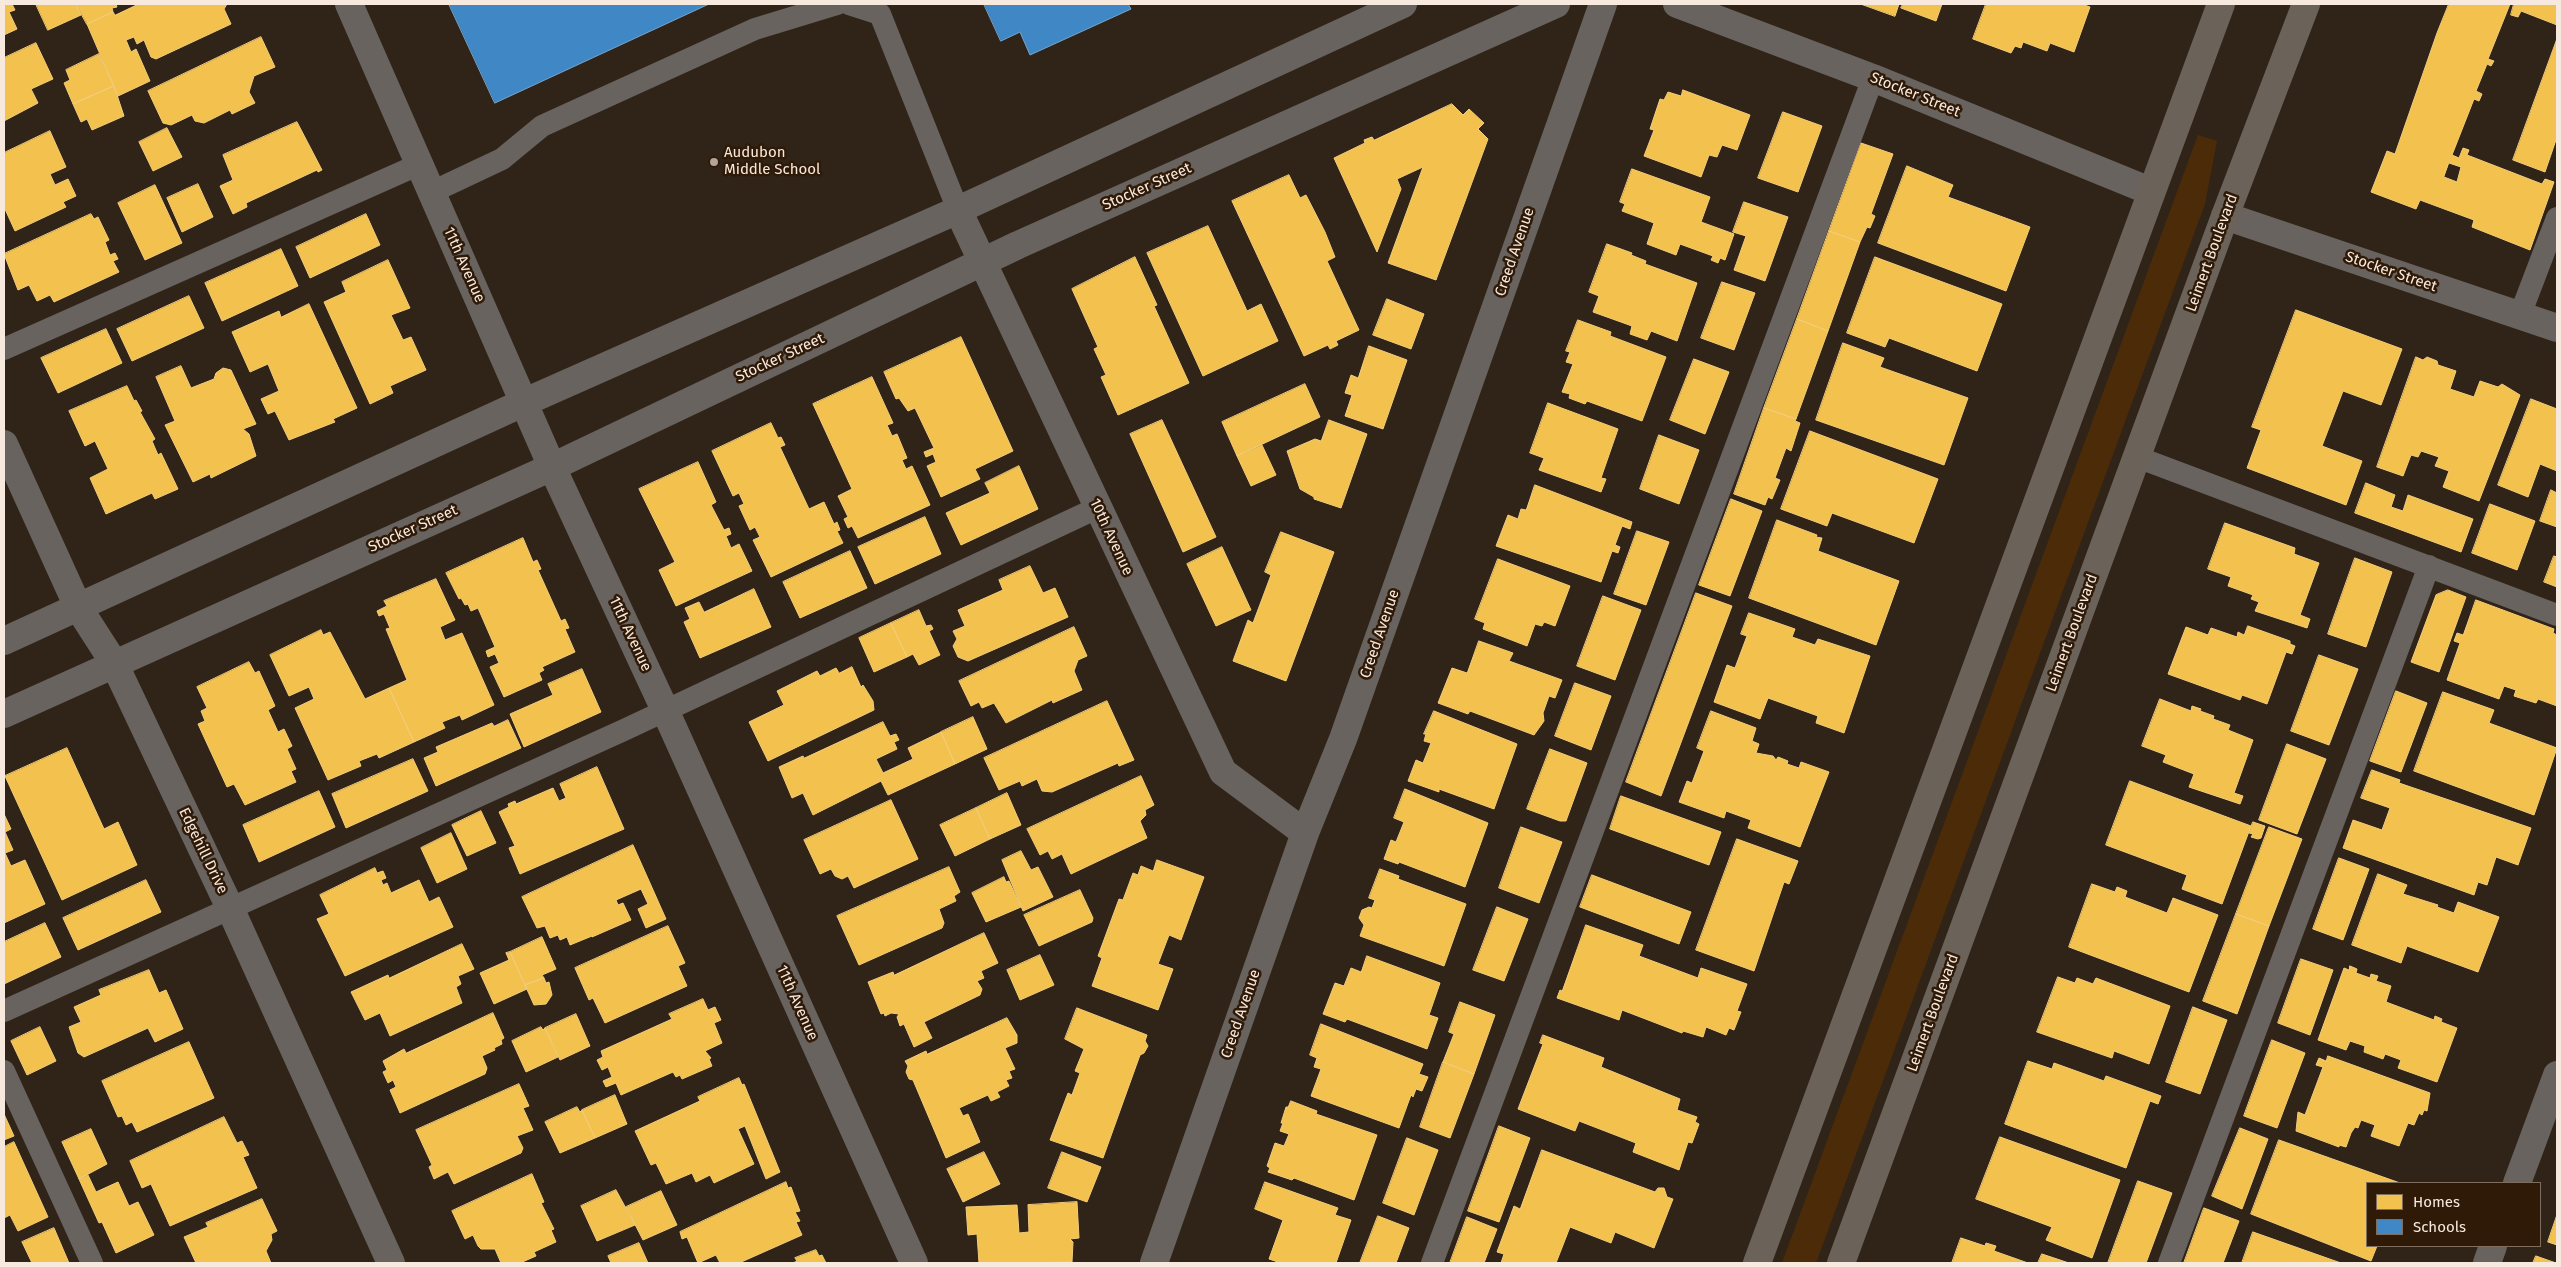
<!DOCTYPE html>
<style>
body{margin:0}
#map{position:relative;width:2561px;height:1267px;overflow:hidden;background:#302419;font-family:"Fira Sans",sans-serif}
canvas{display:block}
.frame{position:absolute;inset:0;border:5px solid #f8e9de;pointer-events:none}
.legend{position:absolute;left:2366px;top:1182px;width:175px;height:65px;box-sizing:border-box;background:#2f1a07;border:1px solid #7f6d5d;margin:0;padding:6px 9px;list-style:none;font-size:15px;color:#f8e9de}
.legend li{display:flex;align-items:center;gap:10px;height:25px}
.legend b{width:25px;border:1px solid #7f6d5d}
</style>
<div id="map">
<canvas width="2561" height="1267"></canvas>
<div class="frame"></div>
<ul class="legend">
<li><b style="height:14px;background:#f2c14e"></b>Homes</li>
<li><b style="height:14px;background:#3f88c5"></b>Schools</li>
</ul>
</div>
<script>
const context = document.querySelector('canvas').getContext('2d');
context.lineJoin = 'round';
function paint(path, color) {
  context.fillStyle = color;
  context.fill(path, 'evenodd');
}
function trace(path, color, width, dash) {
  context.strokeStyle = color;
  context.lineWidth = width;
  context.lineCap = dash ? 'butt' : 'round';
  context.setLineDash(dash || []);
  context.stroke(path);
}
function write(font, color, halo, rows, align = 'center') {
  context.font = font + ' "Fira Sans",sans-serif';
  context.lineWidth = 5;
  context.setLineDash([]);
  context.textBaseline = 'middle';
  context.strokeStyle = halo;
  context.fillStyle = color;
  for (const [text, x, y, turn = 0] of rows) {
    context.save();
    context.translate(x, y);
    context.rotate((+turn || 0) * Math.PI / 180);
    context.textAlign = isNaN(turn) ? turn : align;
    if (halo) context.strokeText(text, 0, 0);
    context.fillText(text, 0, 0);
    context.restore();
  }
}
const green = new Path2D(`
 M2198 135 2217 141 2205 204 1816 1263H1782Z`);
const homes = new Path2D(`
 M4 4H12L15 10 9 12 17 29 4 35Z
 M36 4H76L81 15 48 30Z
 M76 4H116L117 7 112 8 113 12 87 24Z
 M139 4H227L224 9 231 24 156 59 151 57 144 40 137 44 134 37 126 40 131 52 136 49 150 81 118 96 87 24 113 12 115 15Z
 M1861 4H1899L1895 16Z
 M1903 4H1942L1936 21 1901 8Z
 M1986 4H2082L2090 7 2074 52 2050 43 2047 51 2023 42 2021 48 2015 46 2011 53 1973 39Z
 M2449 4H2510L2488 59 2494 61 2491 66 2487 64 2476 91 2482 94 2479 101 2474 99 2452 155 2459 158 2463 148 2469 150 2467 155 2542 184 2545 179 2554 182 2530 250 2472 227 2474 220 2420 200 2416 209 2371 192 2387 151 2395 154 2437 33ZM2449 163 2461 167 2457 182 2444 177Z
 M2514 4H2557V25L2521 11 2518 17 2511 15Z
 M261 37 275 67 254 76 249 92 255 103 232 114 230 110 204 123 195 121 192 115 171 125 163 123 148 91Z
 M2557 39V137L2545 172 2513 160Z
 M36 43 53 79 31 89 38 103 4 121V58Z
 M99 54 114 86 73 104 64 83 70 80 66 70Z
 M114 86 124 116 92 130 87 119 81 122 73 104Z
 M1683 90 1750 115 1737 150 1722 145 1717 157 1709 155 1701 177 1644 156 1654 130 1650 129 1660 99 1664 100 1668 92 1681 96Z
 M1452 104 1463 115 1469 109 1484 123 1478 129 1488 139 1436 280 1388 263 1423 167 1397 179 1401 189 1377 252 1334 158 1365 143 1364 140 1372 137 1374 140Z
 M1783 112 1822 126 1798 192 1758 178Z
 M297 122 322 170 318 172 317 170 246 203 247 207 233 214 220 186 233 180 223 155Z
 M167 128 182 157 153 171 139 142Z
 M50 131 66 167 50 174 55 185 68 179 76 196 63 202 66 207 15 231 4 207V153Z
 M1861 143 1893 154 1871 214 1875 216 1870 228 1867 227 1860 242 1829 231Z
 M1907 166 1953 185 1948 197 2030 227 2006 291 1878 243Z
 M1632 169 1710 197 1701 222 1734 234 1725 260 1720 258 1718 263 1711 260 1713 256 1680 244 1676 255 1647 244 1654 223 1622 211 1625 204 1620 202Z
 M1289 175 1300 198 1306 195 1325 232 1335 257 1327 261 1359 330 1336 341 1338 345 1330 349 1328 345 1304 356 1232 201Z
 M198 184 213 217 182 232 167 198Z
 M155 185 182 243 145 260 118 203Z
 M1744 202 1788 217 1765 281 1734 270 1746 236 1733 232Z
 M91 214 94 219 98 217 109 240 105 242 110 255 115 253 118 259 113 261 119 272 54 302 50 295 37 301 29 285 18 290 4 254Z
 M366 214 380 245 310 278 296 247Z
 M1208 226 1247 311 1261 304 1278 341 1203 376 1147 253Z
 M1829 231 1860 242 1828 331 1797 319Z
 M1607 244 1632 253 1631 255 1646 261 1645 264 1697 283 1677 341 1651 331 1647 340 1630 334 1632 326 1593 312 1599 296 1589 292Z
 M281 249 298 286 222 321 205 283Z
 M1135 257 1157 305 1154 306 1189 383 1118 415 1101 377 1106 375 1094 349 1098 347 1072 289Z
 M1875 257 2002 304 1977 371 1889 338 1885 347 1847 333Z
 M388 260 410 308 391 315 403 340 411 337 426 370 390 386 393 393 370 404 324 302 346 292 342 282Z
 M1722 282 1755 293 1734 350 1701 338Z
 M189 296 204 328 132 361 117 329Z
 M1387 299 1424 314 1411 349 1373 335Z
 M309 304 357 408 333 419 335 422 289 440 275 411 268 414 261 399 279 391 268 364 250 372 232 332 279 311 281 317Z
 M2296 310 2402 349 2381 405 2343 391 2322 446 2362 461 2346 505 2247 468 2261 430 2252 427Z
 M1797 319 1828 331 1796 419 1764 408Z
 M1578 320 1611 332 1610 336 1666 357 1642 421 1587 401 1585 404 1569 398 1570 394 1562 392 1573 364 1566 362 1570 352 1566 351Z
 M106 329 122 363 58 393 41 358Z
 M961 337 1013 451 975 469 980 479 941 497 927 466 936 462 933 454 926 457 924 452 934 448 915 408 908 411 899 398 896 399 884 372Z
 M1843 343 1884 358 1880 367 1968 398 1944 465 1816 420Z
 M1369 346 1407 360 1383 429 1345 416 1352 395 1345 393 1351 375 1358 378Z
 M2416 357 2423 360 2427 357 2437 361 2438 365 2456 371 2450 389 2474 397 2480 381 2498 387 2502 384 2520 395 2479 501 2443 487 2449 471 2435 466 2439 457 2421 451 2418 457 2411 455 2403 476 2377 467Z
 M1694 359 1729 372 1705 434 1670 420Z
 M181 366 191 388 214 379 216 373 223 368 231 370 256 424 243 429 249 434 256 456 211 478 210 474 193 482 165 425 175 421 156 377Z
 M872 377 893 423 887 425 892 436 897 434 907 458 902 460 906 469 912 466 930 505 858 538 852 526 848 528 844 519 848 517 838 496 852 489 813 404Z
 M1305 384 1320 417 1237 456 1222 422Z
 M127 386 134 401 136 400 142 411 140 412 155 439 152 441 158 455 161 453 178 489 155 499 152 493 106 514 90 478 108 469 95 441 85 446 69 411Z
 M2531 399 2557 409V471L2540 464 2528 497 2498 485Z
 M1548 403 1618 429 1601 478 1606 479 1601 492 1539 470 1544 458 1530 453Z
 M1764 408 1796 419 1795 421 1800 423 1791 451 1786 448 1775 478 1780 480 1772 499 1768 497 1765 505 1734 494Z
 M1162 420 1216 537 1183 552 1130 434Z
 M1329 420 1367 434 1341 508 1314 499V497L1300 489 1287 451 1315 439 1321 441Z
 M771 423 778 438 781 437 785 445 780 447 809 509 824 502 834 524 837 522 840 530 837 531 843 543 771 577 753 540 760 537 755 527 750 530 739 506 744 504 739 493 733 496 712 451Z
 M1810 431 1938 479 1914 543 1832 513 1827 526 1781 509Z
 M1659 435 1699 450 1679 504 1640 489Z
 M1262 445 1276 475 1251 486 1237 456Z
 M698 462 716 502 711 505 724 530 729 528 731 534 726 536 731 548 739 544 752 571 676 606 659 570 675 562 639 489Z
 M1019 466 1038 509 961 545 946 513 990 493 985 483Z
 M2366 483 2395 495 2391 507 2403 511 2408 495 2473 519 2461 552 2355 513Z
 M1535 485 1632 522 1630 529 1622 526 1615 545 1620 547 1618 553 1612 551 1601 582 1496 546 1508 515 1518 519 1521 509 1526 510Z
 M2551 490 2557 493V527L2540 521Z
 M1731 499 1762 511 1730 596 1699 585Z
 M2490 504 2535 521 2517 570 2472 553Z
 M925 517 941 554 875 584 858 547Z
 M1777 520 1817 535 1816 537 1822 538 1818 551 1899 581 1876 645 1749 598Z
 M2225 523 2295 548 2294 554 2319 563 2300 615 2310 619 2307 628 2255 611 2259 602 2251 599 2253 595 2228 586 2231 577 2208 569Z
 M1637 531 1669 542 1646 605 1614 594Z
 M1281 532 1334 552 1286 681 1233 661 1248 620 1253 623 1271 575 1265 572Z
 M523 538 533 562 537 560 541 569 538 570 561 621 565 619 569 628 565 629 575 652 542 667 544 670 539 673 542 680 504 697 490 667 499 663 495 654 488 657 486 651 495 647 478 608 471 611 468 604 465 605 461 598 459 599 446 573Z
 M1222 547 1251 610 1216 626 1187 564Z
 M850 551 867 588 800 618 783 582Z
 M2554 556 2557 557V587L2544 582Z
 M2355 558 2392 572 2366 647 2328 634Z
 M1498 559 1570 586 1555 626 1544 622 1542 626 1535 624 1527 646 1483 629 1485 623 1475 619Z
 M1030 566 1043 593 1055 588 1068 617 968 661 958 657 953 646 957 639 953 631 965 626 958 610 1003 590 999 580Z
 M436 579 455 620 440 627 445 640 462 633 494 705 462 720 460 715 442 722 445 728 414 742 389 688 407 680 386 629 390 628 384 614 379 616 377 611 387 606 384 601Z
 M754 589 771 627 700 658 684 622 690 619 685 608 699 602 704 612Z
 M2448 590 2466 597 2439 672 2411 662 2436 595Z
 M1696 593 1732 606 1661 796 1626 782Z
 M1603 596 1641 610 1615 680 1577 666Z
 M2476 600 2554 629 2553 633 2557 635V706L2538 699 2536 703 2514 696 2516 690 2504 686 2499 699 2447 680 2460 643 2454 641 2457 633 2463 635Z
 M919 610 926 626 931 625 933 629 929 631 940 655 919 665 913 654 907 657 891 623Z
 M1749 613 1795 629 1792 637 1815 645 1818 639 1870 656 1844 733 1816 723 1818 716 1768 698 1760 719 1714 702 1727 665 1735 668 1747 636 1741 634Z
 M891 623 907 657 874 672 859 638Z
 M2248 626 2290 641V644L2295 646 2292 654 2286 652 2267 704 2242 695 2240 700 2168 674 2186 627 2208 635 2211 628 2237 637 2238 632 2244 635Z
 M1074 627 1087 656 1078 660 1074 671 1082 690 1053 703 1052 700 1006 723 994 703 982 708 979 702 971 706 959 681Z
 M321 630 323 635 330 632 365 699 389 688 414 742 379 758 377 754 359 761 361 766 328 780 295 708 314 699 309 687 289 696 270 655Z
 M1479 641 1513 653 1509 661 1562 680 1555 698 1549 696 1543 713 1544 721 1534 735 1470 711 1468 714 1438 703 1452 668 1467 673Z
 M2319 655 2358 669 2329 745 2291 731Z
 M249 662 255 673 259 671 275 706 268 710 278 732 284 729 292 746 287 749 296 769 291 771 296 782 245 805 234 784 227 787 198 724 205 721 201 711 207 708 197 687Z
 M852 667 861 687 863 685 873 701 874 710 768 761 749 722 784 705 777 691 817 671 820 676 836 668 839 673Z
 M582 669 601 712 524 747 510 714 553 695 548 684Z
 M1575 683 1611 696 1591 750 1555 736Z
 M2396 691 2427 703 2401 772 2370 761Z
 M2443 692 2494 710 2489 723 2557 748 2534 815 2414 771Z
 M2160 699 2191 711 2192 706 2201 709 2200 711 2214 716 2213 719 2230 725 2228 730 2253 740 2234 793 2243 796 2240 804 2189 787 2194 774 2163 762 2166 755 2142 746Z
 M1107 701 1134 760 1119 766 1118 763 1052 792 1042 791 1037 779 1022 786 1020 781 999 790 984 758Z
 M1434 711 1517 744 1494 809 1439 789V792L1408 781 1416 760 1423 763 1431 743 1424 741 1426 734H1424Z
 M1711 711 1756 728 1752 741 1759 744 1756 753 1773 756 1776 760 1778 757 1788 761 1787 764 1799 768 1801 762 1829 772 1800 847 1748 828 1751 820 1726 811 1724 818 1679 802 1687 781 1692 783 1704 751 1697 748Z
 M973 717 987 749 955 764 941 732Z
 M508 720 521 748 436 786 424 758 438 752 436 747 492 723 494 726Z
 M883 722 890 736 896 734 899 740 894 742 897 749 876 759 883 773 913 759 908 748 941 732 955 764 888 795 881 781 813 815 803 793 792 798 779 767 803 756 804 758Z
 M2287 744 2326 759 2297 834 2259 820Z
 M67 748 104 829 118 822 137 865 62 900 5 776Z
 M1550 749 1587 763 1566 821H1560L1527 809Z
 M413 759 428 791 346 828 332 794Z
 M597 767 624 829 520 874 509 848 515 846 499 812 509 807 508 804 515 801 516 804 553 788 559 801 566 798 560 784Z
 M2372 770 2400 780 2399 783 2531 828 2518 865 2496 857 2487 885 2478 882 2474 895 2343 848 2353 820 2382 830 2390 808 2361 798Z
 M1141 776 1154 805 1145 810 1146 815 1140 821 1147 838 1071 874 1062 854 1052 859 1048 851 1040 855 1027 829Z
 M2130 781 2251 826 2222 904 2182 889 2187 875 2106 845Z
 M1405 789 1488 823 1465 887 1399 862 1398 864 1384 859 1391 840 1396 842 1404 822 1394 818Z
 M319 791 335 827 259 862 243 825Z
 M1007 793 1021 825 990 839 976 808Z
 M1621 796 1721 832 1709 865 1610 829Z
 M891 800 918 859 854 888 848 876 842 879 835 876 831 869 820 874 804 840Z
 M976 808 990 839 955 856 940 825Z
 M481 811 496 843 467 856 452 825Z
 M4 814 11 829 5 832 13 850 5 853 11 866 25 860 45 904 4 923Z
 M2253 822 2265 826 2261 838 2258 839 2251 837 2253 834 2249 833Z
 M1521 827 1562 842 1539 903 1499 888Z
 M2269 827 2302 839 2269 926 2236 914Z
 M451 833 467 869 437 883 421 848Z
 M1737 839 1798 861 1789 884 1784 882 1754 971 1696 950Z
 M633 845 666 919 646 928 638 909 648 904 641 889 616 900 618 905 623 903 631 920 592 937V936L570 945 567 937 560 940 558 935 550 938 545 926 537 928 522 897Z
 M1021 851 1031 870 1038 867 1053 897 1023 911 1002 860Z
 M2339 858 2369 869 2343 940 2313 929Z
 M1157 860 1204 877 1181 940 1169 935 1158 964 1173 969 1158 1010 1092 986 1102 958 1098 956 1119 899 1123 900 1133 873 1138 875 1141 866 1153 871Z
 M949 867 960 892 954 896 956 901 939 909 944 923 942 928 859 965 837 916Z
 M375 868 377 873 383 871 386 878 381 880 383 885 387 883 391 893 419 880 429 902 439 897 453 927 345 976 317 919 329 914 320 895Z
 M1380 869 1399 876 1398 879 1466 904 1444 966 1360 936 1364 925 1359 918 1362 910 1369 907 1372 908 1375 900 1369 898Z
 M2378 874 2407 885 2403 894 2438 905 2437 907 2454 913 2458 902 2499 917 2478 972 2407 946 2401 963 2352 945Z
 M1592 875 1691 912 1679 944 1580 907Z
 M1004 877 1006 882 1009 881 1021 907 986 922 972 893Z
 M146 880 161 912 78 950 63 918Z
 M2092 884 2115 892 2117 887 2127 891 2125 897 2167 913 2173 898 2218 915 2189 992 2069 947Z
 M1080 890 1093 918 1092 922 1039 946 1024 915Z
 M1497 907 1528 919 1504 981 1473 970Z
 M2236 914 2269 926 2237 1014 2203 1001Z
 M45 923 61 957 4 984V942Z
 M1586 925 1643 945 1639 956 1698 978 1701 968 1747 984 1737 1011 1741 1012 1734 1030 1729 1028 1726 1035 1706 1027 1703 1037 1683 1031 1682 1033 1622 1010 1619 1020 1557 998 1560 990 1562 991Z
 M668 926 685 963 678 966 687 986 605 1023 593 998 589 1000 575 968Z
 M984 933 998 963 981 971 984 978 977 981 982 989 980 995 924 1022 932 1038 914 1047 904 1024 900 1026 897 1017 899 1014 891 1013 885 1016 884 1013 881 1014 868 982 893 972 894 975Z
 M542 937 556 969 542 975 544 978 525 985 510 952Z
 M462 944 474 969 458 976 461 984 456 987 462 1003 390 1036 380 1013 365 1020 351 992 388 975 389 978Z
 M510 952 527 989 494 1004 480 973 509 960 506 953Z
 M1040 955 1054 985 1020 1000 1007 970Z
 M1367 956 1440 983 1429 1015 1438 1018 1427 1049 1347 1019 1345 1022 1323 1014 1335 983 1344 986 1351 968 1361 972Z
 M2301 959 2333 970 2310 1035 2278 1023Z
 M2350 966 2357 969 2356 973 2370 978 2371 974 2378 976 2376 981 2391 986 2386 1002 2434 1020 2435 1016 2442 1019 2441 1022 2457 1028 2437 1082 2398 1068 2401 1060 2385 1054 2383 1059 2364 1052 2365 1046 2350 1041 2346 1050 2318 1040 2344 968 2349 970Z
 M149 970 159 993 166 990 183 1029 155 1042 148 1028 84 1057 78 1053 69 1027 81 1022 74 1007 101 995 99 990Z
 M2058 977 2075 983 2077 978 2093 984 2096 978 2170 1006 2149 1064 2114 1051 2112 1058 2037 1032Z
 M544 978 546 983 549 982 552 995 546 1004 534 1005 525 985Z
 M703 999 708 1010 715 1007 721 1020 714 1023 722 1043 705 1051 711 1058 709 1059 712 1066 682 1079 680 1075 676 1077 673 1072 621 1095 616 1083 606 1087 603 1081 612 1077 608 1067 602 1070 597 1060 603 1057 601 1051 672 1019 669 1014Z
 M1460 1002 1495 1015 1474 1074 1443 1062 1454 1034 1449 1032Z
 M2193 1007 2227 1020 2200 1094 2166 1082Z
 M1077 1008 1147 1035 1145 1041 1148 1046 1144 1053 1140 1055 1103 1158 1050 1140 1068 1093 1072 1095 1080 1073 1075 1071 1084 1049 1065 1039Z
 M493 1013 504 1038 501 1040 502 1044 494 1048 495 1050 482 1056 487 1068 485 1074 400 1113 390 1090 396 1087 393 1080 388 1083 383 1072 387 1070 383 1061 404 1049 406 1053Z
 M576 1014 590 1046 560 1060 545 1028Z
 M1007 1018 1017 1035V1043L1005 1048 1015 1069 1009 1071 1012 1078 1006 1080 1009 1086 997 1092 1000 1097 991 1101 988 1095 959 1108 963 1116 968 1114 980 1142 946 1158 913 1080 909 1079 906 1072 908 1066 905 1061 926 1051 927 1054Z
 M1321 1024 1423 1064 1419 1074 1428 1077 1422 1091 1416 1089 1413 1097 1411 1095 1399 1128 1311 1096 1321 1069 1314 1067 1317 1058 1310 1055Z
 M40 1027 56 1061 27 1075 11 1041Z
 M541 1027 543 1030 545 1028 558 1057 526 1072 512 1041Z
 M1543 1035 1604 1058 1601 1067 1680 1099 1677 1110 1697 1117 1695 1122 1699 1124 1692 1143 1688 1142 1679 1170 1633 1152 1636 1143 1579 1121 1575 1131 1518 1109 1543 1044 1540 1043Z
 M2272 1040 2305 1053 2277 1128 2244 1116Z
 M189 1042 214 1098 137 1132 132 1122 126 1125 122 1116 118 1117 102 1081Z
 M2328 1056 2430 1093 2427 1111 2424 1110 2422 1115 2419 1113 2414 1125 2408 1123 2399 1146 2371 1136 2375 1125 2361 1120 2358 1128 2355 1127 2351 1133 2346 1147 2339 1145V1147L2296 1131 2298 1112 2305 1115 2323 1067 2316 1065 2319 1058 2326 1061Z
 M2028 1061 2052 1069 2054 1063 2104 1081 2106 1076 2161 1096 2158 1104 2150 1101 2126 1168 2005 1124Z
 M1443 1062 1474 1074 1450 1138 1420 1127Z
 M739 1078 742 1085 744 1084 780 1172 766 1179 745 1126 738 1129 754 1164 714 1183 710 1175 696 1182 692 1173 666 1184 656 1163 651 1165 635 1131 700 1101 698 1097Z
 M519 1084 529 1106 523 1108 533 1130 517 1136 523 1148 521 1153 454 1184 448 1172 434 1179 429 1167 432 1165 416 1130Z
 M615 1095 627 1124 595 1138 582 1110Z
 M1291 1101 1317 1111 1316 1114 1377 1135 1354 1200 1294 1178 1292 1180 1268 1172 1270 1168 1267 1166 1275 1143 1284 1146 1289 1134 1280 1131 1283 1123H1281L1286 1107H1288Z
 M577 1107 580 1112 582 1110 595 1138 560 1153 545 1122Z
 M4 1114 14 1136 4 1140Z
 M224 1117 237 1143 242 1141 249 1155 243 1157 257 1188 170 1226 151 1184 142 1188 130 1161Z
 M1499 1126 1530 1138 1499 1222 1468 1211Z
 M2240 1128 2268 1139 2242 1209 2212 1196Z
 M91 1129 107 1164 79 1179 62 1142Z
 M2000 1137 2120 1180 2092 1258 2046 1240 2052 1227 1976 1199Z
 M1407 1138 1438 1150 1414 1215 1383 1203Z
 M2279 1140 2400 1183H2367V1246H2377L2371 1261 2251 1214Z
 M14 1142 48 1217 18 1231 10 1215 4 1218V1147Z
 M1542 1150 1655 1192 1658 1188H1664L1667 1197 1673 1199 1654 1248 1615 1232 1611 1243 1570 1227 1556 1263H1501L1504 1254 1497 1252 1514 1206 1520 1209Z
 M984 1152 1000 1184 963 1202 947 1169Z
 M1062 1152 1101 1167 1087 1202 1048 1188Z
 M532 1174 544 1202 541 1203 554 1229 551 1230 556 1242 534 1252 536 1256 520 1263H501L495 1249H481L478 1246 473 1235 465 1239 452 1211Z
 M88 1175 96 1192 118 1182 129 1206 138 1202 154 1235 116 1253 102 1222 99 1223 79 1179Z
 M2138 1181 2172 1193 2146 1263H2108Z
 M786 1182 788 1188 791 1187 800 1211 795 1212 800 1221 796 1222 802 1235 739 1263H720L716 1255 698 1263 687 1237 682 1239 680 1232Z
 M1265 1182 1338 1208 1335 1215 1351 1220 1336 1263H1281L1269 1259 1283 1220 1255 1209Z
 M616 1190 635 1225 597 1241 581 1206Z
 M661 1191 677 1225 643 1240 626 1207Z
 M262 1199 277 1231 271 1234 272 1240 266 1251 271 1263H196L184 1237 208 1227 206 1223Z
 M1077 1202 1079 1238 1070 1239 1073 1242 1072 1262 979 1263 977 1234 968 1235 966 1207 1017 1205 1019 1233 1029 1232 1028 1205Z
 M2204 1208 2239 1221 2223 1263H2184Z
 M2557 1215V1245L2548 1242Z
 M1378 1216 1409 1228 1396 1263H1360Z
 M1467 1217 1497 1229 1484 1263H1450Z
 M54 1228 69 1263H32L22 1242Z
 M2253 1232 2341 1263H2242Z
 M1961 1238 1985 1246 1986 1243 1996 1246 1994 1251 2028 1263H1952Z
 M639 1243 648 1263H611L608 1256Z
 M816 1250 819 1256 822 1255 826 1263H793L797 1261 795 1258Z
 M2042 1254 2069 1263H2038Z
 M2536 1256 2556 1263H2533Z`);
const schools = new Path2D(`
 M449 4H709L495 103Z
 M984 4H1128L1131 9 1030 55 1020 32 1001 41Z`);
const service = new Path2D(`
 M849 4 880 14 958 210
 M432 192 502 159 542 126 755 29 837 4
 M2520 315 2557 218
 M4 349 420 164
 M2137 457 2557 615
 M4 1011 624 730 1097 508
 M4 1071 92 1263
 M1432 1263 1873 78
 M2169 1263 2429 566`);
const minor = new Path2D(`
 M349 4 552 467 665 710 914 1263
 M1677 4 1873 78 2150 191
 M958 210 1223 772 1305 833
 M2225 216 2557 328
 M4 444 78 607 114 663 230 908 391 1263
 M2517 1183 2557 1075
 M1154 1263 1305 833 1343 739 1603 4
 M2487 1263 2493 1246`);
const tertiary = new Path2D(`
 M4 641 525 402 958 210 1403 4
 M4 714 552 467 1018 245 1556 4`);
const primary = new Path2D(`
 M1757 1263 2221 4
 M1841 1263 2225 216 2306 4`);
const markers = [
 [714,162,5,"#b2a499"]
];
const streetNames = [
 ["Stocker Street",1915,95,22],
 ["Stocker Street",1147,187,-24],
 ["Creed Avenue",1515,252,-71],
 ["Leimert Boulevard",2212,253,-70],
 ["11th Avenue",464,265,66],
 ["Stocker Street",2391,272,19],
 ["Stocker Street",780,358,-25],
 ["Stocker Street",413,529,-24],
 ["10th Avenue",1111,537,65],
 ["Leimert Boulevard",2072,633,-70],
 ["11th Avenue",630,634,65],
 ["Creed Avenue",1380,634,-71],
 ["Edgehill Drive",203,851,64],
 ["11th Avenue",797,1003,66],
 ["Leimert Boulevard",1933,1013,-70],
 ["Creed Avenue",1241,1014,-71]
];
const poiNames = [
 ["Audubon",724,153],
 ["Middle School",724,170]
];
paint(green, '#4c2b08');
paint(homes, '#f2c14e');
trace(homes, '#f4cd79', 1);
paint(schools, '#3f88c5');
trace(schools, '#76a5cc', 1);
trace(service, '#68635f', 22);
trace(minor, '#68635f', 28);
trace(tertiary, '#68635f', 28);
trace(primary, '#6b625a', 28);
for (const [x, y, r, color] of markers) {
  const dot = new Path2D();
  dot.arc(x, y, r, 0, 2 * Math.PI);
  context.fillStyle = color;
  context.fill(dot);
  trace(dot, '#2f1a07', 2);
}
write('15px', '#f8e9de', '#2f1a07', streetNames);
write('15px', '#f8e9de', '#2f1a07', poiNames, 'left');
</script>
